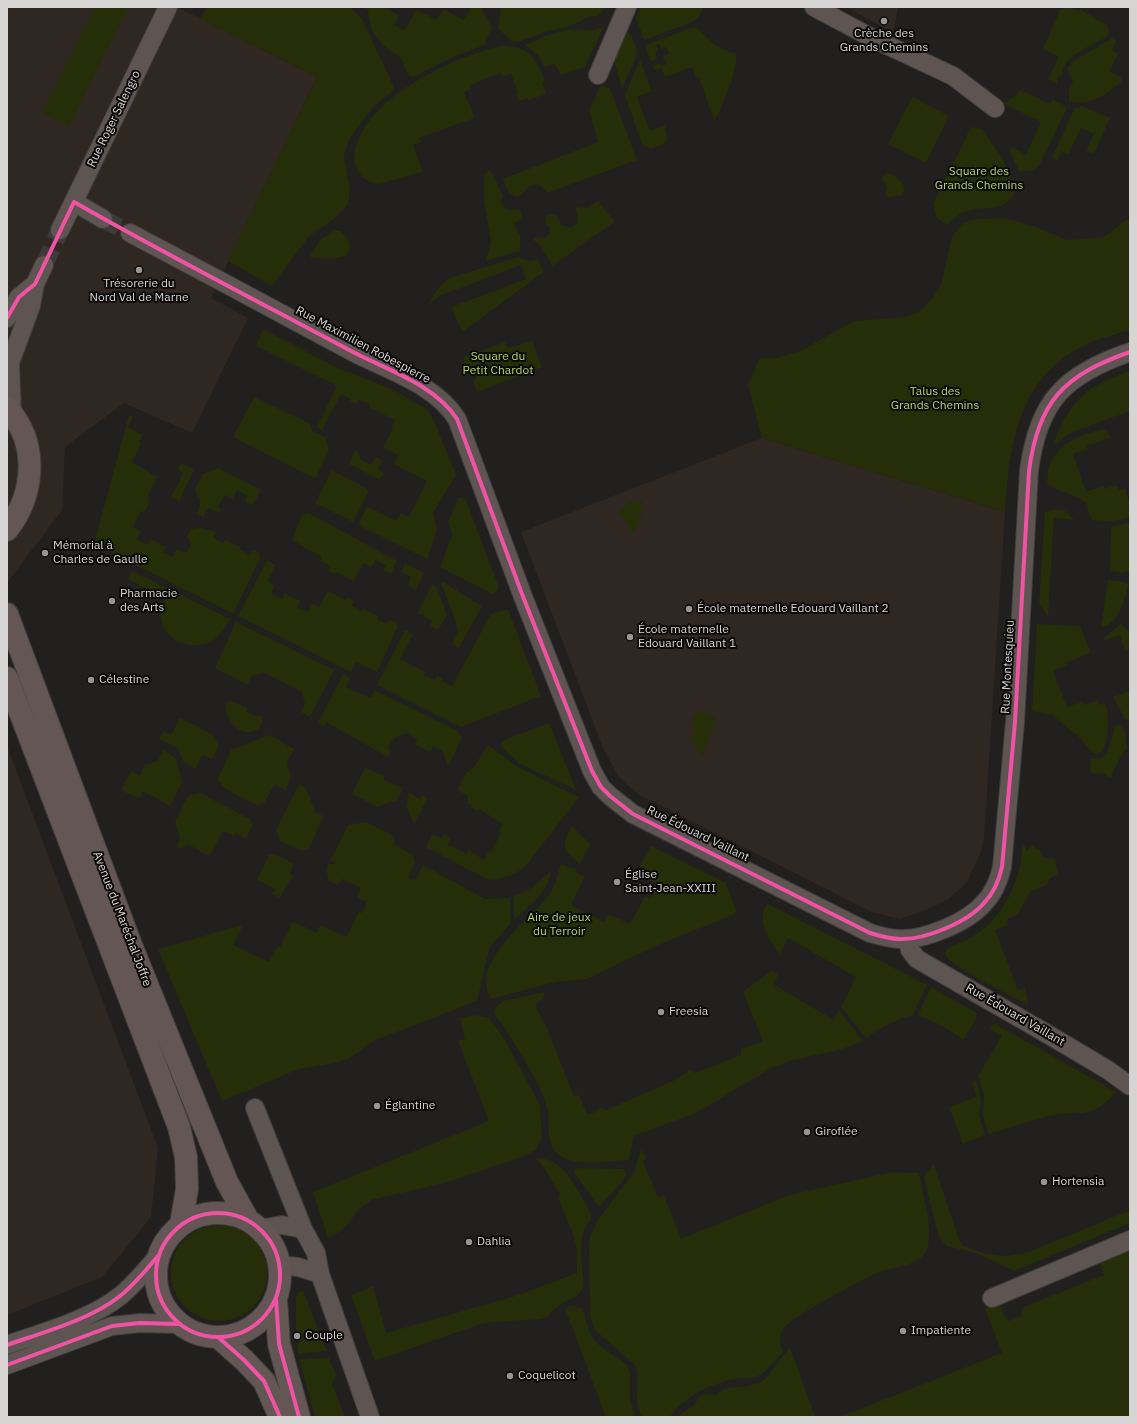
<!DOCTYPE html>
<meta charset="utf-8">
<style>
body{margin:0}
#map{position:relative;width:1137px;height:1424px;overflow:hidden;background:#22201f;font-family:"IBM Plex Sans",sans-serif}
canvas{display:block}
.frame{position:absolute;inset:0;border:8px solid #d7d5d4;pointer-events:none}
</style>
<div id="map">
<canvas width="1137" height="1424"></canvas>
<div class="frame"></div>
</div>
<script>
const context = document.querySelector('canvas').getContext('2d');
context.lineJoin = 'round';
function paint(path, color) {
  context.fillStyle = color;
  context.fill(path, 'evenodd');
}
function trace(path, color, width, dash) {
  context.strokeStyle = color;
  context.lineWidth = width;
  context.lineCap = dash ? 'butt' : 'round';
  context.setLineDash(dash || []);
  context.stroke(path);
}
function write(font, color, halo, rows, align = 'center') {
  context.font = font + ' "IBM Plex Sans",sans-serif';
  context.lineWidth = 4;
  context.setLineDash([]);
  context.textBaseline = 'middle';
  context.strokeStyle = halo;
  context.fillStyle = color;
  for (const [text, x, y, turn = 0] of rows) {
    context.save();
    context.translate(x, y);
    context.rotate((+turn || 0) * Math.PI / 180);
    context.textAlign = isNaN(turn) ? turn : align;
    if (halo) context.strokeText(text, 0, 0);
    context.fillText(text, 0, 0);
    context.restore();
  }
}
const built = new Path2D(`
 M7 7H177L317 77 211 298 248 318 192 433 124 403 65 447 62 510 7 583Z
 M846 7H898L893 33Z
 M762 438 1005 512 984 837 981 852 967 882 949 899 924 911 900 919 872 912 638 794 618 776 603 748 521 532Z
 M7 746 158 1148 151 1217 102 1277 7 1315Z`);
const green = new Path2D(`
 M95 7H129L69 126 42 113Z
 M207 7H350L362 19 393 85 394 90 373 107 349 139 344 156 350 191 348 204 335 218 309 236 272 286 228 261 317 77 200 19Z
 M365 7H389L388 10 399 15 394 25 405 30 416 10 437 20 443 9 464 20 471 7H481L492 28 484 45 448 59 414 77C404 75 406 64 400 57 397 55 393 53 389 50 375 39 369 28 368 10Z
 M501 7H606L598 16 588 17 574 25 545 32 518 42 511 41 498 28Z
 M641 7H704L699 17 693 22 644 40 636 18Z
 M1064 8H1070L1079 11 1080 9 1107 25C1110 31 1109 34 1105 38 1094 44 1059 59 1063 73L1057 78V84L1048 79 1059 57 1043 49 1060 10Z
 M604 27 585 67 561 75 558 68 554 64 544 67 538 55 525 45C539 39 554 31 570 30 583 28 590 33 604 27Z
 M693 27 697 28C712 42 715 48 737 54 735 72 731 84 724 100 721 108 720 113 714 120L699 77 696 78 692 67 665 77 661 68 655 70 653 66 659 63 660 66 667 64 663 56 669 54 666 47 661 49 659 44 656 45 658 50 655 52 657 59 651 61 646 50V45Z
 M625 32 630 33 638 53 622 89 613 57Z
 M1112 38 1116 41 1112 50 1118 54 1109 71 1121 77V82C1110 91 1100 100 1085 102 1080 103 1075 101 1069 102V89L1073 82 1067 69 1072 62Z
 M501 46C529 45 535 57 545 81L542 82 546 94 529 100 528 98 519 101 516 94 518 93 511 74 502 77 501 73 470 85 471 89 464 92 475 118 419 138 421 142 413 145 423 172 379 184C368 183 360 177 356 167 352 157 355 148 359 138 379 92 454 57 501 46Z
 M640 60 652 91 637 97 650 131 665 125 667 139 664 144 650 149 642 144 625 95Z
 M603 86 610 88 637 160 547 193C534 173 526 193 518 197L509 193 503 179 598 142 589 110 600 87Z
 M1024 88 1023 91 1050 104 1053 99 1065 106 1067 108 1039 166 1034 170 1020 172 1010 152 1012 147 1026 155 1041 122 1004 104Z
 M912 97 949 116 926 163 888 144Z
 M1082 106 1110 118 1094 154 1086 150 1094 134 1081 128 1068 154 1062 151 1057 161 1052 158 1074 109Z
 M971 127 982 129 1003 159 1016 190C1006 215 985 204 964 212 958 214 952 221 947 225L936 217 933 204Z
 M489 170C494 174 499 189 503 196L501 202C505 214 512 207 520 210L523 217 521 220 514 223V225L520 235V251L486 261 491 242 484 200V175Z
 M887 173C897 175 901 180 905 189L902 195 888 197 885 196 887 187 882 179 883 176Z
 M598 201 615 222 552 266 542 248 533 239 537 237 545 238 549 234 550 228 545 222 547 215 556 214 561 225 571 228C582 223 577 215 575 207L587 208Z
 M1130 217V330C1117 334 1104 337 1092 342 1018 374 1010 441 1005 512L762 438 748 385 760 358H776L800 351 854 321 905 317 922 310 934 296 941 284 952 237 961 225 975 219 1005 218 1036 227 1067 240 1104 237Z
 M334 231H340C349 237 353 247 346 256L330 259 311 258V254L321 239Z
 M518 257 528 261 538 259 544 272 462 332 451 307 526 279 521 265 439 296 429 304C434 292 440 285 450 278Z
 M263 329 338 368 392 389 427 409 435 423 456 475 433 513 437 530 427 559 358 525 367 506 397 521 401 513 409 517 427 481 394 464 398 455 383 447 393 429 391 428 395 420 369 407 370 404 359 400 357 404 350 401 351 399 341 394 322 430 317 427 337 386 256 346Z
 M532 341 542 367 477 392 473 380 477 378 475 373 472 374 465 369 464 357 505 342 509 348Z
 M1130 371V411L1070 433 1054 445V442C1070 401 1087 385 1130 371Z
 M254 397 310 424 313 432 325 437 329 450 315 479 233 437Z
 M129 415 133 417 128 428 143 435 139 442 141 444 132 462 157 477 148 496 150 501 145 511 140 512 133 527 141 531 137 539 147 545 150 539 166 547 163 552 173 557 177 549 186 553 191 544 189 539 186 538 192 528 195 529 199 527 208 531 209 529 216 532 213 537 224 543 225 540 241 547 240 549 250 555 253 550 260 553 259 556 261 557 233 614 94 544Z
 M1102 429 1107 431 1110 438 1087 446V449L1073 454 1086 492 1103 486 1104 489 1117 485 1119 490 1125 488 1130 506V517L1115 522 1092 520 1088 512 1087 504C1077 494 1060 493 1047 484 1048 479 1047 471 1049 466 1059 442 1079 436 1102 429Z
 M355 450 358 452 361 460 371 465 376 457 383 461 378 469 384 473 380 480 349 464Z
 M181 463 194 470 179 501 171 497 183 474 178 468Z
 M219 468 261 490 253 505 245 502 247 496 237 490 233 498 225 495 218 507 221 509 219 513 208 508 203 517 196 514 200 505V498L197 496 195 489 203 474Z
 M332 470 369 490 353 522 315 503Z
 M459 498H465L498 585V590L493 594 440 567 452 535 448 521Z
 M640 500 644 506 635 532 629 534V526L618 512 628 503Z
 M1059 509 1066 511 1074 520 1054 518 1048 617 1039 603 1045 512Z
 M309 513 397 561 391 574 383 570 386 565 376 560 371 567 363 563 354 581 336 572 335 574 328 571 330 566 320 561 322 557 292 540 301 516Z
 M1130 522V571L1121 573 1110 570 1111 527Z
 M267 560 276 565 267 581 275 586 271 593 282 599 285 593 300 601 297 607 307 612 312 604 319 607 328 591 346 600 348 597 354 601 352 606 362 611 363 609 378 616 377 619 387 624 390 619 397 623 396 625 398 626 377 672 356 662 351 672 238 616Z
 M405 563 424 573 416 590 408 586 411 577 401 572Z
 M132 571 230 619C225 627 222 633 215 639 194 655 157 639 161 611 162 607 164 603 165 599L128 579Z
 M1108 580 1124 582 1129 585C1124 598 1119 624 1103 627L1101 626Z
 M443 582 482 606 459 648 452 645 458 632 455 619 441 583Z
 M432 584 437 587 447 615 438 630 430 626 432 620 418 613Z
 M508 609 541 696 461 727 377 685 405 630 413 634 400 659 425 672 424 676 435 680 437 675 443 679 442 681 452 686 491 614Z
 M236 622 334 670 310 717 301 712 305 704 302 692 265 673 252 676 247 685 215 668Z
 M1037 624 1080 626 1091 653 1067 662 1068 665 1053 671 1067 707 1082 702 1084 705 1098 700 1100 705 1105 703C1111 719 1108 735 1103 751L1098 754 1093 753 1078 736 1052 715 1032 711Z
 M1121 624 1130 633V651L1129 648 1125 650 1120 635 1103 641 1105 637Z
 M343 674 350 678 346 687 370 698 375 690 456 730 462 737 450 764H447L443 751 433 746 430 752 415 745 417 739 407 733 394 738 388 748 391 750 388 757 326 722 324 726 318 723Z
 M1130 691V720L1125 719 1113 697Z
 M231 701 247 708 246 711 256 716 257 714 264 718 259 729C241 738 230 725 225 709L227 702Z
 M698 711 712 715 716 720 702 756 693 743 691 736 694 730 692 722 693 716Z
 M180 718 212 734 219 746 212 759 202 755 196 769 183 762 179 749 159 739 163 731 171 735Z
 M549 723 576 790 519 763 501 747V743L504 740Z
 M1119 724 1125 732 1127 748 1119 759 1111 777H1108L1105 774 1091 773 1090 759 1100 758 1107 754 1115 727Z
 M269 735 294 749 287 762 291 778 286 790 274 785 265 802 257 806 222 787 218 779 231 750Z
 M488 745 516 766 579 797 525 867C513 876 503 879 489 880L426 847 432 834 442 838 444 834 451 838 448 845 466 854 469 850 484 860 489 851 491 852 501 833 498 832 503 824C494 820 487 813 479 809L477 811 471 807 472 805 467 803 468 800 467 795 457 790 466 773 474 767Z
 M163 750 176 758 182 783 170 806 143 791 139 799 121 790 131 771 140 776 145 765 158 761Z
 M365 768 385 776 383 780 403 788 397 800 378 807 352 794Z
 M299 784 306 788 316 813 324 816 309 848 302 851 280 841 276 830Z
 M200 793 250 819 253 824 246 839 236 833 234 836 223 831 210 856 187 844 181 849 176 847 180 838 175 821 189 795Z
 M409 793 420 799 422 795 428 798 414 824 406 806Z
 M366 822 391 834 396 845 413 855 415 862 408 878 415 881 423 865 485 899 510 898 511 923 490 947 477 1001 373 1041 348 1059 335 1063 299 1069 222 1101 158 949 239 926 242 927 233 945 269 962 278 946 280 947 293 921 317 933 321 925 346 937 359 912 362 913 367 902 357 897 361 888 342 879 338 885 329 881 326 868 329 863 332 865 334 862 330 861 348 825Z
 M572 826 590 844 580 864C563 849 560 847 572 826Z
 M1033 845 1036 849H1039C1042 859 1045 859 1055 858L1058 874 1050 878 1047 885 1030 892 1018 914 1007 919 1008 925 995 930 1018 990 1025 988 1028 1005C1014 997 946 965 945 953L948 948C958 943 969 939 978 933 1005 914 1022 878 1022 846L1026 848V851Z
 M651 846 726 883 736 910 735 914 660 944 587 979 555 982 491 999C469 963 530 919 549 895 555 886 558 874 561 864L577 870 576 872 585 876 572 903V906L604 922 608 914 630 924 645 896 650 899 658 884 648 879 651 872 640 866Z
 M274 854 294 864 290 873 293 878 290 880 280 898 272 894 275 889 257 880 269 855Z
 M551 871C550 891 528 907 514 920L513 897 533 887Z
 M768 904 927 985 913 1015C896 1019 880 1028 866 1038L841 1007 856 977 788 938 780 954C770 943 754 917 768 904Z
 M771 971 779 974 773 984 834 1020 839 1010 863 1041 839 1050 793 1060 771 1068 696 1113 634 1136 629 1160C608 1161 560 1171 551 1144 547 1133 550 1120 547 1108 544 1093 533 1075 525 1061 517 1048 510 1035 501 1023 498 1020 495 1016 494 1012 494 1007 499 1004 503 1001L545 992 543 999 536 1004V1008L547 1028 574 1096 579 1095 587 1114 594 1113 600 1107 606 1110 673 1081 690 1070 695 1073 741 1055V1049L763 1041 743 992Z
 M931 987 977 1013 976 1019 963 1040 943 1026 918 1015Z
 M474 1015 489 1018 505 1040 540 1105 542 1137 536 1150 522 1157 448 1182 371 1200 358 1210 348 1224 339 1232 328 1238 313 1192 489 1121 458 1041 465 1039 460 1018Z
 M994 1023 1116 1092C1090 1123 1081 1108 1049 1116 1029 1121 1009 1128 989 1134L983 1116 984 1095 978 1076 1002 1036 990 1029Z
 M975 1079 979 1088 981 1103 979 1115 985 1135 963 1144 949 1107 977 1097 972 1083Z
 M641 1149 646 1158 643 1162 658 1197 664 1195 681 1239 789 1195 892 1172 919 1173C922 1193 935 1233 926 1251 918 1267 891 1267 877 1273 862 1280 789 1318 783 1329 778 1337 781 1344 783 1352 775 1361 767 1372 756 1377 750 1380 742 1377 735 1379 711 1384 684 1396 670 1417H643C631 1402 642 1382 635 1365L596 1331 590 1316 589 1249 590 1236 598 1220 634 1172Z
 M536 1158C565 1157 578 1192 591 1213V1220C575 1234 583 1268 584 1287L577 1296 568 1300 553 1310 548 1316 541 1319 484 1323 375 1361 351 1295 373 1286 386 1333 515 1296 577 1273V1249L573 1234 558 1198 560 1195 547 1172Z
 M934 1165 959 1239 963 1246 983 1253 1005 1256 1026 1253 1130 1210V1223L1014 1271 976 1253 946 1246 938 1234 925 1182V1174Z
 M578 1168 624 1169 627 1173 622 1182 599 1207 575 1174V1170Z
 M171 1273a48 48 0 1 1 96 0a48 48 0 1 1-96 0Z
 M1130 1248V1417H840L1002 1353 985 1309 999 1303 1004 1316 1009 1321 1021 1316 1024 1307 1104 1275 1099 1261Z
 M303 1291 304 1293 327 1351 298 1354 297 1343 302 1340 303 1337 300 1332H296V1298L299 1292Z
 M569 1306H576L583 1309 590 1334 599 1345 627 1365 630 1372V1399L635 1417H602L605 1415 565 1308Z
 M790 1347 815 1417H677L694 1405 700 1396 704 1394 715 1395 725 1388 748 1386 761 1382 767 1377Z
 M329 1358 336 1375 332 1384 345 1417H315L299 1359Z`);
const streetTunnel = new Path2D(`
 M103 219 130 233
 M44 265 60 230`);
const street = new Path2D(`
 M814 7 874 39 953 76 995 108
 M598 75 627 7
 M74 202 103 219
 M60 230 168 7
 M130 233C204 272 277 311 351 351 387 370 434 383 457 419L522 594 592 771 601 787 610 796 633 814 870 933C880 936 890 939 900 939 925 940 968 922 984 903 994 893 999 880 1002 867L1015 722 1029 471C1038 401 1064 375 1130 352
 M7 318 19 297 35 284
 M12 414 10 363 31 306 35 284 44 265
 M907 939 910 950 917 959 1044 1032 1108 1070 1130 1086
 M255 1108 303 1229
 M260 1229 282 1225 303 1229 316 1253 320 1274 370 1417
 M280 1265 298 1267 320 1274
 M992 1298 1130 1240
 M7 1345C41 1333 92 1319 120 1296 134 1285 146 1270 158 1256
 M7 1365 112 1326 140 1323 178 1324`);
const secondary = new Path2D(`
 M7 408C39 443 35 494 7 530
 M7 614 131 945 227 1182 248 1220
 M7 678 179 1127 186 1157 187 1189 181 1224
 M156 1275a62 62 0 1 1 124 0a62 62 0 1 1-124 0Z
 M276 1299 279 1344 299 1417
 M218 1337 244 1360 264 1381 280 1417`);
const cycleway = new Path2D(`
 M7 318 19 297 35 284 74 202C165 254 259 302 351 351 387 370 434 384 457 419L522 594 592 771 601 787 610 796 633 814 870 933C880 936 890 939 900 939 925 940 968 922 984 903 994 893 999 880 1002 867L1015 722 1029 471C1038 401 1064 375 1130 352
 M156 1275a62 62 0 1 1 124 0a62 62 0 1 1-124 0Z
 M276 1299 279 1344 299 1417
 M218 1337 244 1360 264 1381 280 1417
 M7 1345C41 1333 92 1319 120 1296 134 1285 146 1270 158 1256
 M7 1365 112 1326 140 1323 178 1324`);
const markers = [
 [884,21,4,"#989695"],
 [139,270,4,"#989695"],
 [45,553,4,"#989695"],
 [112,601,4,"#989695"],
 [689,609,4,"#989695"],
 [630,637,4,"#989695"],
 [91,680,4,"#989695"],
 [617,882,4,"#989695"],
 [661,1012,4,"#989695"],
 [377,1106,4,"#989695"],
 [807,1132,4,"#989695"],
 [1044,1182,4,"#989695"],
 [469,1242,4,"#989695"],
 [903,1331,4,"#989695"],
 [297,1336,4,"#989695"],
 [510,1376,4,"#989695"]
];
const poiNames = [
 ["Crèche des",884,34,"center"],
 ["Grands Chemins",884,48,"center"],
 ["Trésorerie du",139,284,"center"],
 ["Nord Val de Marne",139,298,"center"],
 ["Mémorial à",53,546],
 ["Charles de Gaulle",53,560],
 ["Pharmacie",120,594],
 ["des Arts",120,608],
 ["École maternelle Edouard Vaillant 2",697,609],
 ["École maternelle",638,630],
 ["Edouard Vaillant 1",638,644],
 ["Célestine",99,680],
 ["Église",625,875],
 ["Saint-Jean-XXIII",625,889],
 ["Freesia",669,1012],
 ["Églantine",385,1106],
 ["Giroflée",815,1132],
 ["Hortensia",1052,1182],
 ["Dahlia",477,1242],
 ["Impatiente",911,1331],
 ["Couple",305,1336],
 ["Coquelicot",518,1376]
];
const streetNames = [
 ["Rue Roger Salengro",114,119,-64],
 ["Rue Maximilien Robespierre",363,345,28],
 ["Rue Montesquieu",1008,667,-87],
 ["Rue Édouard Vaillant",698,834,26],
 ["Avenue du Maréchal Joffre",122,919,69],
 ["Rue Édouard Vaillant",1015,1015,30]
];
const parkNames = [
 ["Square des",979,172],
 ["Grands Chemins",979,186],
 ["Square du",498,357],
 ["Petit Chardot",498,371],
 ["Talus des",935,392],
 ["Grands Chemins",935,406],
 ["Aire de jeux",559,918],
 ["du Terroir",559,932]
];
paint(built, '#2e2722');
paint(green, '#252d09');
trace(streetTunnel, '#3d3b3a', 18, [18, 9]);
trace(street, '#3e3d3d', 20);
trace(secondary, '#3e3d3d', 24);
trace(street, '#5e5452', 18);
trace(secondary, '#645655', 22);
trace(cycleway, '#f153a3', 4);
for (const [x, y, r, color] of markers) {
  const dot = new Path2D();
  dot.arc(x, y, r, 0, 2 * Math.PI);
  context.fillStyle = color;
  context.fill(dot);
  trace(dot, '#0b0a09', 1.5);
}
write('12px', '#d7d5d4', '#0b0a09', poiNames, 'left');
write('12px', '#d7d5d4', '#0b0a09', streetNames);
write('12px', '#b8d563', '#0b0a09', parkNames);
</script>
